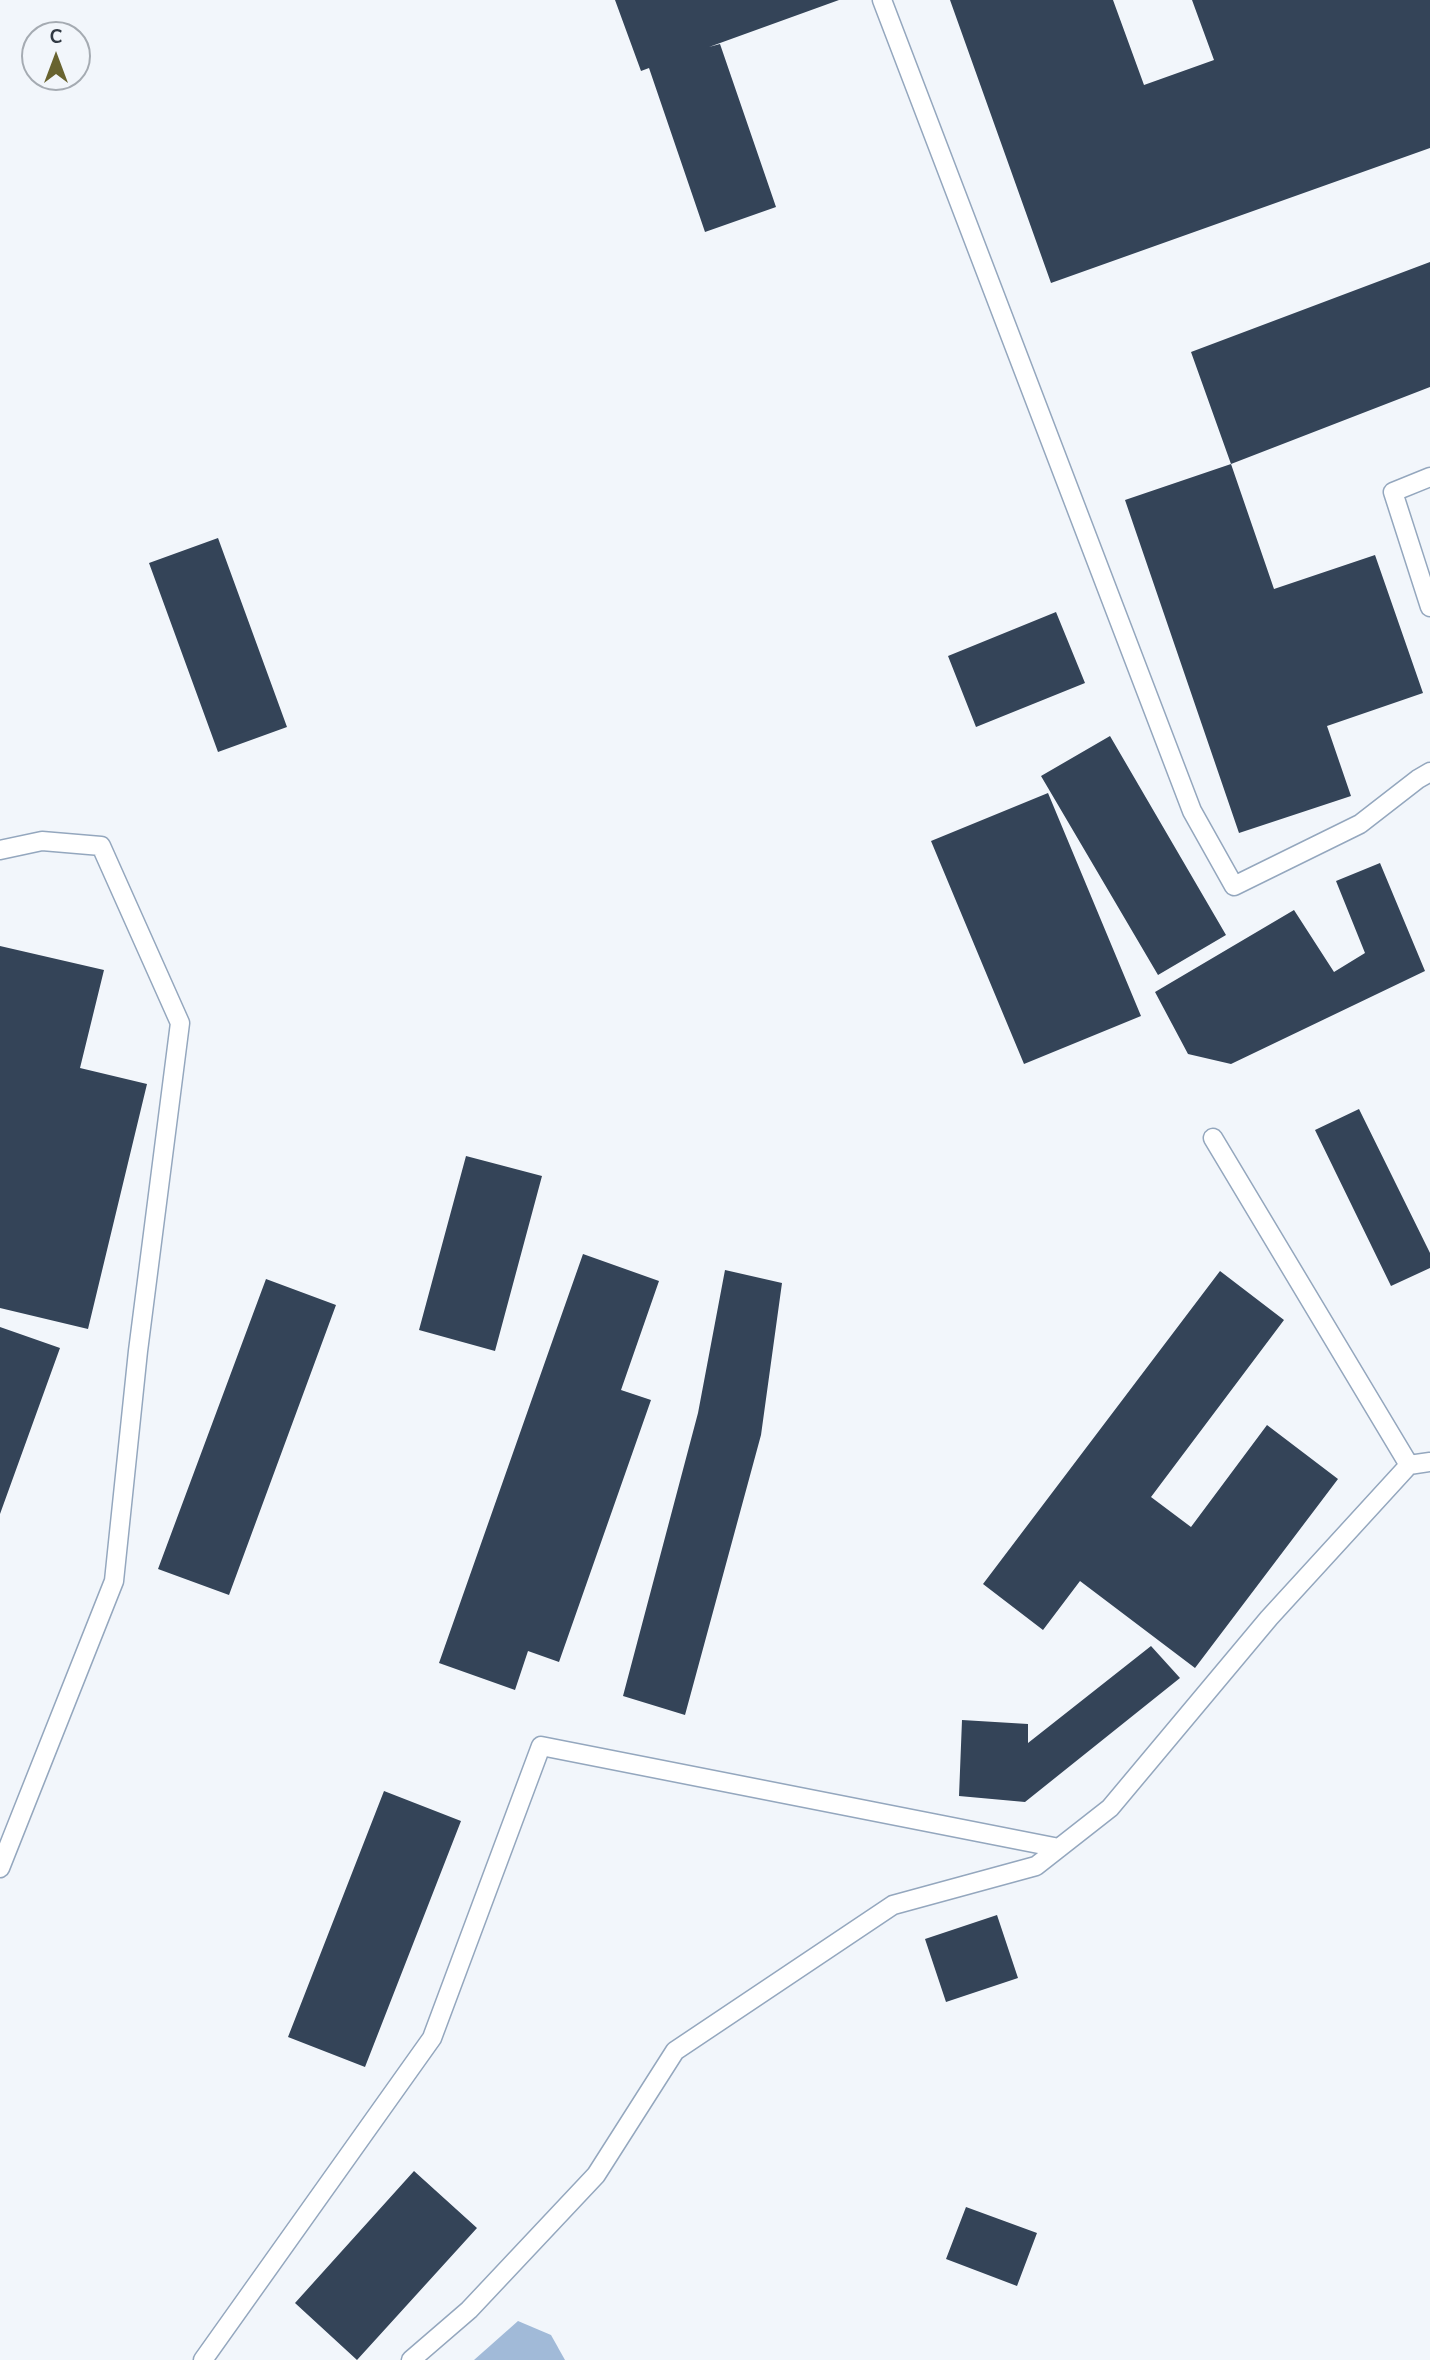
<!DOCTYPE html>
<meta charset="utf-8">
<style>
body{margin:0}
#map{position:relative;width:1430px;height:2360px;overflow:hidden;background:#f2f6fb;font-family:"Nunito Sans",sans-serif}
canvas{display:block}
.north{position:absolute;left:21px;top:21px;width:70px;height:70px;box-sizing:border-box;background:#f2f6fb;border:2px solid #a5abb2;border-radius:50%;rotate:0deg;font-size:19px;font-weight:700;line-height:28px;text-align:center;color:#323a44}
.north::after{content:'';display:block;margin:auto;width:24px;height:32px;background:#68632f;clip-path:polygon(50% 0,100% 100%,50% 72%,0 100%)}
</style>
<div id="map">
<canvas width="1430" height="2360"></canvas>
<div class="north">С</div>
</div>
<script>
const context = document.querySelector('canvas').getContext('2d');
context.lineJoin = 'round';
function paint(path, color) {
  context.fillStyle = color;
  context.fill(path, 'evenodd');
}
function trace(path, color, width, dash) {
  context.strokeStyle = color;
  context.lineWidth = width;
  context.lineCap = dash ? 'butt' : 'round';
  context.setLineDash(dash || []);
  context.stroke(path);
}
const water = new Path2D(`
 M518 2321 551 2335 565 2360H474Z`);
const building = new Path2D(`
 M615 0H839L709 47 720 44 776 207 705 232 649 68 641 71Z
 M950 0H1113L1144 85 1214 60 1192 0H1430V148L1051 283Z
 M1430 262V387L1231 464 1191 352Z
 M1231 464 1274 589 1375 555 1423 693 1327 726 1351 796 1239 833 1125 500Z
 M218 538 287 727 218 752 149 563Z
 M1056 612 1085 683 976 727 948 656Z
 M1110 736 1226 935 1158 975 1041 776Z
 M1048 793 1141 1016 1024 1064 931 841Z
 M1380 863 1425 971 1231 1064 1188 1054 1155 992 1294 910 1334 972 1365 953 1336 881Z
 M0 946 104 970 80 1068 147 1084 88 1329 0 1308Z
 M1359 1109 1430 1253V1268L1391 1286 1315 1130Z
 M466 1156 542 1176 495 1351 419 1330Z
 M583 1254 659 1281 621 1390 651 1400 559 1662 528 1651 515 1690 439 1663Z
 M725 1270 782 1283 761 1435 685 1715 623 1696 698 1413Z
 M1220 1271 1284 1320 1151 1497 1191 1527 1267 1425 1338 1479 1195 1668 1080 1581 1043 1630 983 1584Z
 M266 1279 336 1305 229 1595 158 1569Z
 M0 1327 60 1348 0 1514Z
 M1151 1646 1180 1678 1025 1802 959 1796 962 1720 1028 1724V1743Z
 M384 1791 461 1821 365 2067 288 2037Z
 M997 1915 1018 1978 946 2002 925 1939Z
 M414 2171 477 2228 357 2360 295 2303Z
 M966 2207 1037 2233 1017 2286 946 2259Z`);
const lane = new Path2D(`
 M882 0 1192 811 1234 886 1360 824 1418 779 1430 772
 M1430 477 1393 492 1430 607
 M0 850 42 841 101 846 180 1023 138 1351 114 1581 0 1868
 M1213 1138 1409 1465 1430 1462
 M203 2360 432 2038 541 1746 1059 1848
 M411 2360 469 2310 596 2175 675 2051 893 1905 1036 1866 1110 1808 1269 1618 1409 1465`);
paint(water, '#a1bad8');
paint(building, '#344458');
trace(lane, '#94a7be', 21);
trace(lane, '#fff', 18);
</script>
